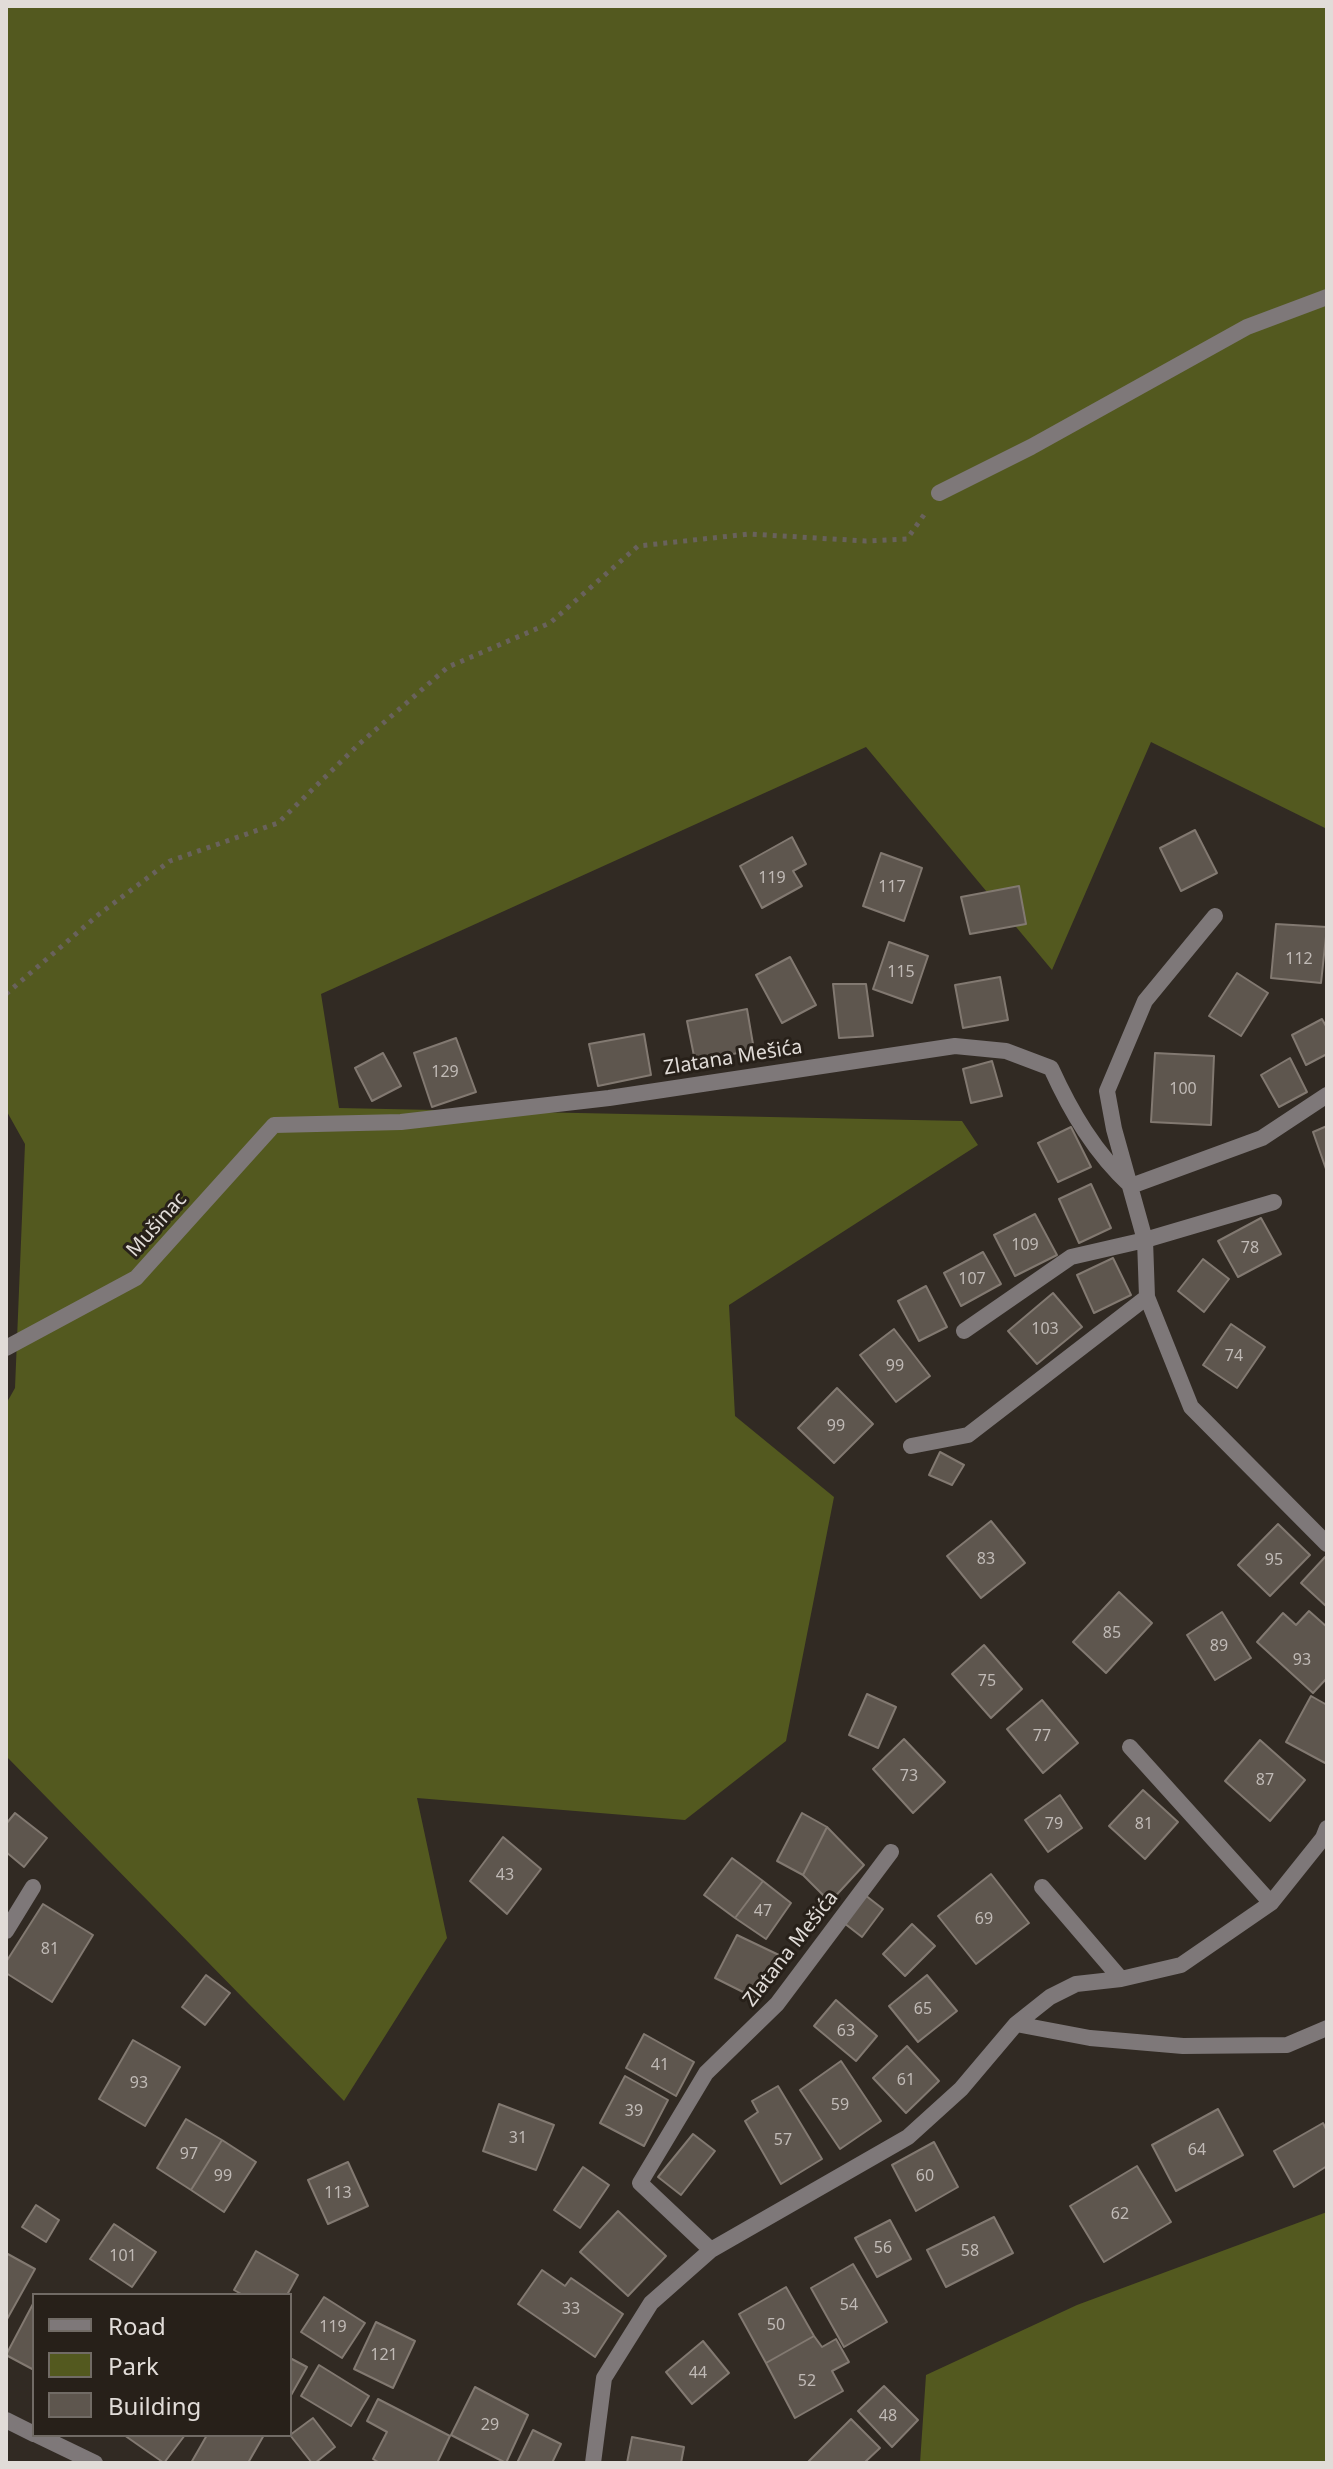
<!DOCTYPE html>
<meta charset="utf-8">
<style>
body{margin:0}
#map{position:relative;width:1333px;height:2469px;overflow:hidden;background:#312a23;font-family:"Noto Sans",sans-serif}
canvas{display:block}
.frame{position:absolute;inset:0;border:8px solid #e1dcd8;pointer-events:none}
.legend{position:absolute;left:32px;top:2293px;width:260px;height:144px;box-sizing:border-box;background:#272019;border:2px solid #716b65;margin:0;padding:10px 14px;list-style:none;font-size:24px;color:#e1dcd8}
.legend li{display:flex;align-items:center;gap:16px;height:40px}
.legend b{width:40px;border:2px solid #716b65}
</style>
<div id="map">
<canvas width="1333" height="2469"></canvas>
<div class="frame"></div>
<ul class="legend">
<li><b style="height:10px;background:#7e7879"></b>Road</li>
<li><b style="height:22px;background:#53591f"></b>Park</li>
<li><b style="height:22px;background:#5e564e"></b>Building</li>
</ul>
</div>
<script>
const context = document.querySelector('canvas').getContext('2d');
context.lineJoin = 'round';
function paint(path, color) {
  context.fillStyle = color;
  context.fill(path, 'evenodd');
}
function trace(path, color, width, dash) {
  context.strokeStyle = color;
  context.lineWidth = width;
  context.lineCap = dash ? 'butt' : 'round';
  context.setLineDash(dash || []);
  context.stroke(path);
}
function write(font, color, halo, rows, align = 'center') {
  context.font = font + ' "Noto Sans",sans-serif';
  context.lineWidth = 6;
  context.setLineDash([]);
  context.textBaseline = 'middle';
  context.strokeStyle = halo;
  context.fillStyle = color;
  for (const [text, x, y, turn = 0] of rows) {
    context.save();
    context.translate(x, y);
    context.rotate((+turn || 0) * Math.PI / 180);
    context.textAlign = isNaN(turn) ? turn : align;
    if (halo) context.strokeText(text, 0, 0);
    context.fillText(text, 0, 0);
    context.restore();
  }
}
const green = new Path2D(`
 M6 6H1327V829L1151 742 1052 970 866 747 321 994 339 1108 962 1121 978 1145 729 1305 735 1416 834 1497 786 1741 685 1820 417 1798 447 1938 344 2101 6 1756V1404L15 1388 25 1144 6 1110Z
 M1327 2212V2463H920L926 2375 1077 2305Z`);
const building = new Path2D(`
 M1195 830 1217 873 1181 891 1160 848Z
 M792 837 806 864 793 871 802 886 762 908 740 866Z
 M881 853 922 868 904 921 863 906Z
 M1019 886 1026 924 970 934 961 897Z
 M1276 924 1327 927 1321 983 1271 978Z
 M889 942 928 956 912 1003 873 989Z
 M790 957 816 1005 782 1023 756 975Z
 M1237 973 1268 993 1241 1036 1209 1016Z
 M1000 977 1008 1020 963 1028 955 985Z
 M833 984H866L873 1036 839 1038Z
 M747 1009 754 1050 695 1061 687 1021Z
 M1322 1019 1327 1028V1054L1306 1065 1292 1035Z
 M644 1034 651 1075 598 1086 589 1044Z
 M456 1038 476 1092 432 1107 414 1053Z
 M383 1053 401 1086 372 1101 355 1068Z
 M1155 1053 1214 1056 1211 1125 1151 1122Z
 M1290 1058 1307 1092 1279 1107 1261 1075Z
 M992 1061 1002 1096 971 1103 963 1069Z
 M1327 1126V1168L1326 1169 1313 1132Z
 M1071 1127 1091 1167 1058 1182 1038 1143Z
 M1091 1184 1111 1228 1079 1243 1059 1199Z
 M1035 1214 1057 1255 1015 1276 994 1235Z
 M1261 1218 1281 1254 1238 1277 1218 1241Z
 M983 1252 1001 1284 961 1306 944 1273Z
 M1113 1258 1131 1295 1094 1313 1077 1275Z
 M1203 1259 1229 1279 1204 1312 1178 1291Z
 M926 1286 947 1327 919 1341 898 1301Z
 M1053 1293 1082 1327 1037 1364 1008 1331Z
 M1231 1324 1265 1347 1237 1388 1203 1365Z
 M894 1329 930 1376 896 1402 860 1355Z
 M837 1388 873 1424 834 1463 798 1428Z
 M940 1452 964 1465 952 1485 929 1475Z
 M991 1521 1025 1563 981 1598 947 1556Z
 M1278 1524 1310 1555 1270 1596 1238 1565Z
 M1325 1557 1327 1560V1607L1301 1583Z
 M1119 1592 1152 1623 1106 1673 1073 1642Z
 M1309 1611 1327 1627V1678L1313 1693 1257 1642 1283 1613 1296 1625Z
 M1222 1612 1251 1658 1215 1680 1187 1635Z
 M984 1645 1022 1689 991 1718 952 1674Z
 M867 1694 896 1707 878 1748 849 1735Z
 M1311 1696 1327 1705V1764L1286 1742Z
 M1042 1700 1078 1743 1043 1773 1007 1729Z
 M904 1739 945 1782 913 1813 873 1769Z
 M1260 1740 1305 1780 1270 1821 1225 1781Z
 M1143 1790 1178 1822 1145 1859 1109 1826Z
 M1060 1795 1082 1828 1048 1852 1025 1820Z
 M15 1813 47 1838 24 1867 6 1852V1824Z
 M802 1813 827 1827 803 1875 777 1861Z
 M827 1827 864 1865 830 1902 803 1875Z
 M503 1837 541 1869 507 1914 470 1881Z
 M732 1858 763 1881 735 1918 704 1895Z
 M991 1874 1029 1923 976 1964 938 1916Z
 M763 1881 791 1903 766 1939 735 1918Z
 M865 1895 883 1909 862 1937 844 1923Z
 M43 1904 93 1935 52 2002 6 1973V1962Z
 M912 1924 935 1946 905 1976 883 1954Z
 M737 1935 781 1956 759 2000 715 1978Z
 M206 1975 230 1993 205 2025 182 2007Z
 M927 1975 957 2011 918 2042 889 2006Z
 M836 2000 877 2036 856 2061 814 2026Z
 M644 2034 694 2062 676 2096 626 2068Z
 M133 2040 180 2067 145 2126 99 2099Z
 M907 2046 939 2081 906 2113 873 2078Z
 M841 2061 881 2121 840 2149 800 2090Z
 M625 2076 668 2100 644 2146 600 2123Z
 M778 2086 822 2159 781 2184 745 2121 758 2112 752 2101Z
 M499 2104 554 2125 536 2170 483 2151Z
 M1218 2109 1243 2155 1176 2191 1152 2145Z
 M186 2119 222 2140 191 2190 157 2168Z
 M1323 2123 1327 2131V2166L1294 2187 1274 2151Z
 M693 2134 715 2151 681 2195 658 2177Z
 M222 2140 256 2162 224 2212 191 2190Z
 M934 2142 958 2187 916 2211 892 2165Z
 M348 2162 368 2206 328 2224 308 2180Z
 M1137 2166 1171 2222 1104 2262 1070 2206Z
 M583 2167 609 2185 580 2228 554 2210Z
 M36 2205 59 2220 46 2242 22 2227Z
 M618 2211 666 2256 628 2296 580 2252Z
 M994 2217 1013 2253 946 2287 927 2250Z
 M890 2220 911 2259 877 2277 855 2238Z
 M114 2224 156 2252 132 2287 90 2259Z
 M256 2251 298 2275 287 2295H243L234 2290Z
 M6 2253 35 2269 6 2321Z
 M853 2264 887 2322 844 2347 811 2288Z
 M542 2270 565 2286 571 2278 623 2314 595 2357 518 2304Z
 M786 2287 814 2336 766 2363 739 2314Z
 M324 2297 365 2323 342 2358 301 2332Z
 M34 2302V2370L6 2355Z
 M376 2322 415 2341 393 2388 354 2369Z
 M814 2336 822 2347 836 2339 849 2362 832 2371 843 2391 795 2418 766 2363Z
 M703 2341 729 2373 692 2404 666 2372Z
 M290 2358 307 2367 290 2397Z
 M319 2365 369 2396 351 2426 301 2396Z
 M884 2386 918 2420 892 2447 858 2411Z
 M475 2387 528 2415 506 2463 451 2435Z
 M378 2399 450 2436 437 2463H380L373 2459 387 2432 367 2421Z
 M313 2418 335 2447 315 2463H312L290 2435Z
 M851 2419 880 2448 864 2463H807Z
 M533 2430 561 2444 552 2463H517Z
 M124 2435H185L164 2463Z
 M207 2435H264L248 2463H191Z
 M632 2437 684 2447 681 2463H627Z`);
const path = new Path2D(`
 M6 994 98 915 170 861 278 823 358 745 448 667 550 623 638 546 749 534 866 541 907 539 926 512`);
const lane = new Path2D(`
 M939 493 1031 447 1247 327 1327 297`);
const street = new Path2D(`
 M1215 916 1145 1001 1107 1091 1114 1129 1145 1240 1147 1297 1191 1407 1327 1544
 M1131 1186 1262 1138 1327 1095
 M964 1331 1071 1257 1145 1240 1274 1202
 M6 1348 136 1278 274 1125 401 1122 609 1098 955 1046 1006 1051 1051 1068C1071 1112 1095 1153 1131 1186
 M911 1446 968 1435 1147 1297
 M1130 1747 1271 1903
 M1042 1887 1121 1979
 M6 1931 33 1887
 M1016 2024 1090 2038 1183 2046 1287 2045 1327 2028
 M711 2250 640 2183 706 2073 777 2004 891 1852
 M6 2420 34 2434
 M37 2435 95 2463
 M593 2463 604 2378 651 2303 711 2250 908 2137 961 2089 1016 2024 1050 1997 1076 1984 1121 1979 1181 1965 1271 1903 1323 1838 1327 1828`);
const numberNames = [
 ["119",772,878],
 ["117",892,887],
 ["112",1299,959],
 ["115",901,972],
 ["129",445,1072],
 ["100",1183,1089],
 ["109",1025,1245],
 ["78",1250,1248],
 ["107",972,1279],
 ["103",1045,1329],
 ["74",1234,1356],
 ["99",895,1366],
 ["99",836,1426],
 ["83",986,1559],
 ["95",1274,1560],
 ["85",1112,1633],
 ["89",1219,1646],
 ["93",1302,1660],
 ["75",987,1681],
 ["77",1042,1736],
 ["73",909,1776],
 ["87",1265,1780],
 ["79",1054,1824],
 ["81",1144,1824],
 ["43",505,1875],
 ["47",763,1911],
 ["69",984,1919],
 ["81",50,1949],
 ["65",923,2009],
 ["63",846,2031],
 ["41",660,2065],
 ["61",906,2080],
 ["93",139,2083],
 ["59",840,2105],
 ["39",634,2111],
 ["31",518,2138],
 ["57",783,2140],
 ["64",1197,2150],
 ["97",189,2154],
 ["99",223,2176],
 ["60",925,2176],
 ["113",338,2193],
 ["62",1120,2214],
 ["56",883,2248],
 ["58",970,2251],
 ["101",123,2256],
 ["54",849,2305],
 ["33",571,2309],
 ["50",776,2325],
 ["119",333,2327],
 ["121",384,2355],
 ["44",698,2373],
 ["52",807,2381],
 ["48",888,2416],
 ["29",490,2425]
];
const streetNames = [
 ["Zlatana Mešića",733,1058,-9],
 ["Mušinac",157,1225,-48],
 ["Zlatana Mešića",791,1949,-52]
];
paint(green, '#53591f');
paint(building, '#5e564e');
trace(building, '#827971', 2);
trace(path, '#69625c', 5, [4, 6]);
trace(lane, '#7e7879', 16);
trace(street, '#7e7879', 16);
write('16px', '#c0bab6', null, numberNames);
write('20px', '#e1dcd8', '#272019', streetNames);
</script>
